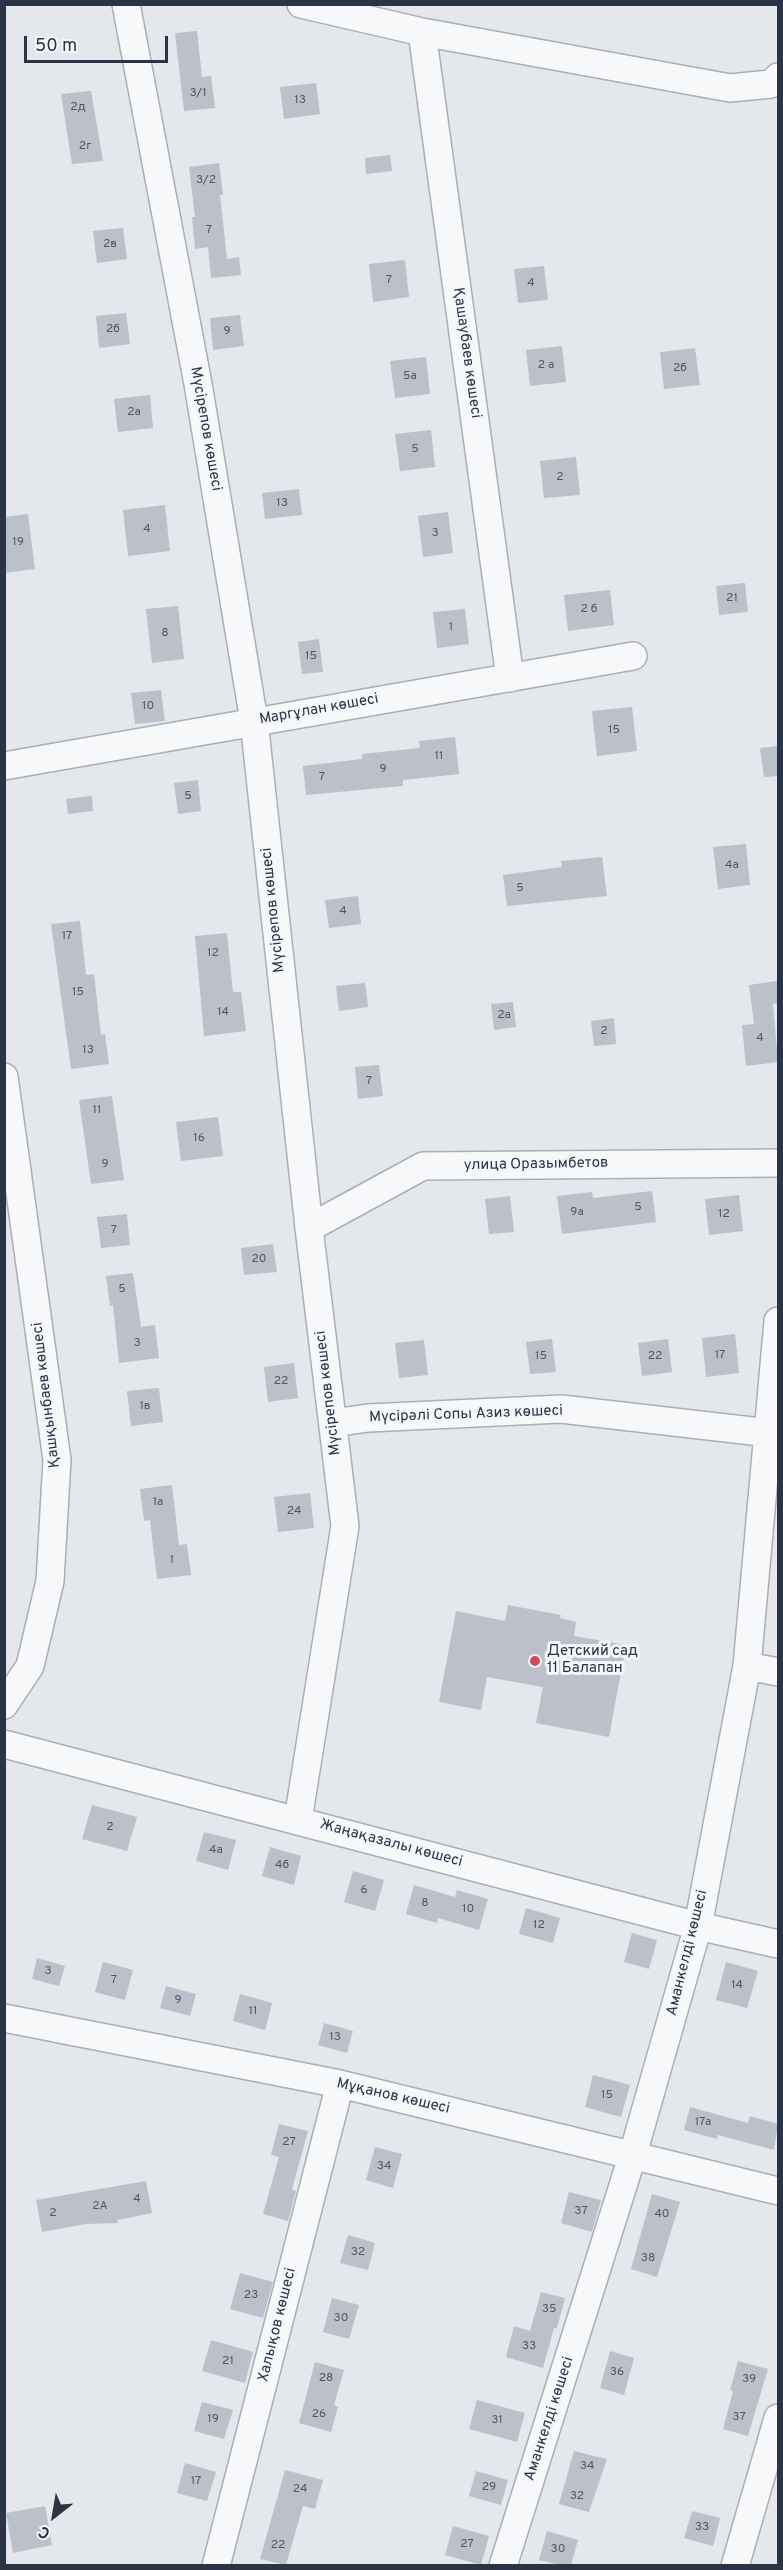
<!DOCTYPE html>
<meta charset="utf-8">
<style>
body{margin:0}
#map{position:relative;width:783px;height:2570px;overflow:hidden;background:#e4e7ec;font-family:Overpass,sans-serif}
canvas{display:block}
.frame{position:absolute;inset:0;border:6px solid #2b3445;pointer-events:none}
.north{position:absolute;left:24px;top:2486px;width:60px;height:60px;-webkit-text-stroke:4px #f4f6f9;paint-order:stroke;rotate:211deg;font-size:16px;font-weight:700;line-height:24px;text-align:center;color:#2b3445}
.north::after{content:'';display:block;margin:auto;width:21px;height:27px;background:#2b3445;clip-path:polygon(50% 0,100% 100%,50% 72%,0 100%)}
.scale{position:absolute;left:24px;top:36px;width:144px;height:27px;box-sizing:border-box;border:3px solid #2b3445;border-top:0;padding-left:8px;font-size:18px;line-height:21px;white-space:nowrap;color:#2b3445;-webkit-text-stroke:4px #f4f6f9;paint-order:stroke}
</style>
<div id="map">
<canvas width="783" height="2570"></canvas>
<div class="frame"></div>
<div class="north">С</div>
<div class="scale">50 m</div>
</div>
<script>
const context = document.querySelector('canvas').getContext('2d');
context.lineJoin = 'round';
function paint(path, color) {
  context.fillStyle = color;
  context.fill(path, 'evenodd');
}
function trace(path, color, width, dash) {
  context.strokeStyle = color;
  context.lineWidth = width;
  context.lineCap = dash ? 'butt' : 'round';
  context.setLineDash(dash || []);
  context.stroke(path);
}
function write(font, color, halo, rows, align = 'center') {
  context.font = font + ' Overpass,sans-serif';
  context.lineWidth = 6;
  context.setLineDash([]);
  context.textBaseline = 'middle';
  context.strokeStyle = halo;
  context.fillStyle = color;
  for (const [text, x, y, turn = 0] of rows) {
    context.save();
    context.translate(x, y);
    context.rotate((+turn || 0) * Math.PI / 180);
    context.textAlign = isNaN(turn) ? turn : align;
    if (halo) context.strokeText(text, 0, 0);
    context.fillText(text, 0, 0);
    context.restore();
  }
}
const building = new Path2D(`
 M197 31 202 77 211 76 215 108 184 111 175 33Z
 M316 83 320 114 284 119 280 87Z
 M91 91 103 161 72 164 61 94Z
 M390 155 392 171 366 174 365 158Z
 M219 163 223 195H220L227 259 239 257 241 275 211 278 208 247 195 249 192 217H195L189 167Z
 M123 228 127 259 97 263 93 231Z
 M405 260 409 297 373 302 369 264Z
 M544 266 548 300 518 303 514 269Z
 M126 313 130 344 99 348 96 316Z
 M240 315 244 346 213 350 210 318Z
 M562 346 566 382 530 386 526 350Z
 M695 348 700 385 664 389 660 352Z
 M426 357 430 394 395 398 390 361Z
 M150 395 153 428 118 432 114 399Z
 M431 430 435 467 400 471 395 434Z
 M576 457 580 495 544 498 540 461Z
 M299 489 302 515 265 519 262 493Z
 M165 505 170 551 128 556 123 510Z
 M448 512 453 553 423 557 418 516Z
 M28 514 35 569 4 573V517Z
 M745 583 748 612 719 615 716 586Z
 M610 590 614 625 568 631 564 595Z
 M178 606 184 659 152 663 146 609Z
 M465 609 469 644 437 648 433 612Z
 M319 639 323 672 302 674 298 642Z
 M161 690 165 721 135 724 131 693Z
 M632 707 637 751 597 756 592 711Z
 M455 737 459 774 403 780V786L306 795 303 766 362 759V754L420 748 419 741Z
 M778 746V776L764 777 760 748Z
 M198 780 201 811 178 814 174 783Z
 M92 796 93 811 68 814 66 799Z
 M746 844 750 885 718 889 713 847Z
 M602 857 607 896 507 906 503 875 562 867 561 861Z
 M358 896 361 924 329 928 325 900Z
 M80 921 86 975 94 974 101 1035 105 1034 109 1064 71 1069 51 924Z
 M227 933 233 992H241L246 1031 204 1036 195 936Z
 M777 981 778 1003 773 1004 778 1062 746 1066 742 1025 754 1024 749 985Z
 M365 983 368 1007 339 1011 336 986Z
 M513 1002 516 1027 494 1030 491 1004Z
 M614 1018 616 1044 594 1046 591 1021Z
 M379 1065 383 1096 358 1099 355 1067Z
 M112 1096 124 1180 91 1184 79 1100Z
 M218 1117 223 1156 181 1161 176 1122Z
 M652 1191 656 1222 562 1234 557 1196 592 1192 593 1198Z
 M739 1195 743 1231 709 1235 705 1199Z
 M510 1196 514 1232 489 1234 485 1199Z
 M127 1214 130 1245 101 1248 97 1217Z
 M273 1244 277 1272 244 1275 241 1248Z
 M133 1273 141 1327 155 1325 159 1358 119 1363 113 1305 110 1306 106 1276Z
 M735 1334 739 1373 706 1377 702 1338Z
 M552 1339 556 1372 530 1374 526 1342Z
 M668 1339 672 1372 642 1376 638 1343Z
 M424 1340 428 1375 399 1378 395 1343Z
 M294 1363 298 1398 268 1402 264 1367Z
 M159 1388 163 1422 131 1426 127 1391Z
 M172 1485 179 1545 187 1544 191 1575 157 1579 150 1520 144 1521 140 1489Z
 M310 1493 314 1528 278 1532 274 1497Z
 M508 1605 561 1615 560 1618 576 1622 574 1636 626 1645 609 1737 536 1723 543 1687 487 1677 481 1710 439 1702 456 1611 505 1621Z
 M92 1805 137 1817 127 1851 82 1839Z
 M204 1832 236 1840 228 1870 196 1861Z
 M270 1847 301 1856 294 1885 262 1876Z
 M353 1871 384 1880 375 1911 344 1902Z
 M414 1885 455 1897 457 1890 488 1899 479 1930 438 1918 437 1923 406 1914Z
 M526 1908 560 1918 553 1943 519 1934Z
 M632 1933 657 1940 649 1969 624 1962Z
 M37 1958 65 1966 59 1986 32 1979Z
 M103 1962 133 1970 125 2000 95 1992Z
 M726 1962 758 1971 747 2008 716 2000Z
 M166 1986 196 1994 190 2016 160 2008Z
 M240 1994 272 2003 265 2030 233 2021Z
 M324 2023 353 2031 347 2053 318 2045Z
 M593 2075 630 2085 621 2117 585 2107Z
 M690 2107 748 2123 750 2116 778 2124 774 2150 718 2135 717 2139 684 2130Z
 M279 2124 308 2131 292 2189 296 2191 288 2221 263 2214 279 2157 271 2155Z
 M375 2147 402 2154 393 2188 366 2180Z
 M146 2181 152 2213 117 2220 118 2223 86 2224 42 2232 36 2200Z
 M569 2192 601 2200 592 2232 561 2223Z
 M652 2194 680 2202 657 2277 631 2269Z
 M348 2235 375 2243 368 2270 340 2263Z
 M240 2273 273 2282 263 2318 230 2309Z
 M541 2292 565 2298 557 2328H554L543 2368 506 2357 514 2326 530 2331Z
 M332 2298 359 2305 349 2339 323 2332Z
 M211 2340 253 2352 245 2383 202 2371Z
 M610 2351 634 2358 624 2395 600 2388Z
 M738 2361 768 2369 748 2436 723 2429 733 2391 730 2390Z
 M315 2362 344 2370 334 2405 338 2407 331 2432 299 2423Z
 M477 2400 525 2413 517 2442 469 2429Z
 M202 2402 233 2410 224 2439 194 2431Z
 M574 2451 607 2459 589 2512 559 2504Z
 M185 2463 216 2472 207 2501 177 2493Z
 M285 2470 323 2480 315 2509 303 2506 286 2565 260 2559Z
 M476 2471 508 2480 501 2505 469 2496Z
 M45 2506 52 2545 13 2553 6 2513Z
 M692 2511 720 2518 713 2546 684 2538Z
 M453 2526 489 2536 481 2565 445 2555Z
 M547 2531 578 2540 571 2565H560L539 2560Z`);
const minor = new Path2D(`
 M126 4 198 384 254 721 309 1228 345 1526 298 1820
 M301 4 422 32 510 678
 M422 32 730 88 771 84 778 77
 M4 766 633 656
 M4 1077 57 1460 50 1581 30 1666 4 1705
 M309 1228 423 1166 778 1163
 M333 1423 368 1418 561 1409 778 1434
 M747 1666 778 1672
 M4 1744 698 1926 778 1944
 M4 2018 340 2084 778 2191
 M216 2566 340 2084
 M503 2566 633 2154 698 1926 747 1666 778 1321
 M735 2566 778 2418`);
const markers = [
 [535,1661,6,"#d1495b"]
];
const numberNames = [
 ["3/1",198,94],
 ["13",300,101],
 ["2д",78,108],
 ["2г",85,147],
 ["3/2",206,181],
 ["7",209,231],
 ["2в",110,245],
 ["7",389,281],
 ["4",531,284],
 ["2б",113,330],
 ["9",227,332],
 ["2 а",546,366],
 ["2б",680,369],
 ["5а",410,377],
 ["2а",134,413],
 ["5",415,450],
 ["2",560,478],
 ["13",282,504],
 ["4",147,530],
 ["3",435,534],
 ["19",18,543],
 ["21",732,599],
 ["2 б",589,610],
 ["1",451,628],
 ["8",165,634],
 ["15",311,657],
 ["10",148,707],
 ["15",614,731],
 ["11",439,757],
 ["9",383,770],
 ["7",322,778],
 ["5",188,797],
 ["4а",732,866],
 ["5",520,889],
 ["4",343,912],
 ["17",67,937],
 ["12",213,954],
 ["15",78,993],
 ["14",223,1013],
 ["2а",504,1016],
 ["2",604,1032],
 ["4",760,1039],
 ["13",88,1051],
 ["7",369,1082],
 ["11",97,1111],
 ["16",199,1139],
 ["9",105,1165],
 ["5",638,1208],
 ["9а",577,1213],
 ["12",724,1215],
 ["7",114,1231],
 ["20",259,1260],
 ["5",122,1290],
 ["3",137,1344],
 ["17",720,1356],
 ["15",541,1357],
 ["22",655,1357],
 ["22",281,1382],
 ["1в",145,1407],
 ["1а",158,1503],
 ["24",294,1512],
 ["1",172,1561],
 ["2",110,1828],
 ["4а",216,1851],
 ["4б",282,1866],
 ["6",364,1891],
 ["8",425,1904],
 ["10",468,1910],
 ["12",539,1926],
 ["3",48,1972],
 ["7",114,1981],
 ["14",737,1986],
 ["9",178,2001],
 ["11",253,2012],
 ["13",335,2038],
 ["15",607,2096],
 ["17а",703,2123],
 ["27",289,2143],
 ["34",384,2167],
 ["4",137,2200],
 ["2А",100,2207],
 ["37",581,2212],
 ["2",53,2214],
 ["40",662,2215],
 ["32",358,2253],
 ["38",648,2259],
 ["23",251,2296],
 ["35",549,2310],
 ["30",341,2319],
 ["33",529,2347],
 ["21",228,2362],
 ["36",617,2373],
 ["28",326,2379],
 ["39",749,2380],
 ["26",319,2415],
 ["37",739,2418],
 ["19",213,2420],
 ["31",497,2421],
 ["34",587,2467],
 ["17",196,2482],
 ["29",489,2488],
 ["24",300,2490],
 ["32",577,2497],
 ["33",702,2528],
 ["27",467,2545],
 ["22",278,2546],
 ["30",558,2550]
];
const streetNames = [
 ["Қашаубаев көшесі",466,353,82],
 ["Мүсірепов көшесі",205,429,80],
 ["Маргұлан көшесі",319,710,-10],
 ["Мүсірепов көшесі",274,910,-96],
 ["улица Оразымбетов",536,1165,-1],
 ["Мүсірепов көшесі",329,1393,-97],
 ["Қашқынбаев көшесі",47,1395,-97],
 ["Мүсірәлі Сопы Азиз көшесі",466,1415,-2],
 ["Жаңақазалы көшесі",391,1844,15],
 ["Аманкелді көшесі",688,1953,-76],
 ["Мұқанов көшесі",393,2097,13],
 ["Халықов көшесі",278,2325,-76],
 ["Аманкелді көшесі",550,2419,-72]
];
const poiNames = [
 ["Детский сад",547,1652],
 ["11 Балапан",547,1669]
];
paint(building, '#bbc0ca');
trace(minor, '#a9aeb7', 30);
trace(minor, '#f7f8fa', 27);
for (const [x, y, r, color] of markers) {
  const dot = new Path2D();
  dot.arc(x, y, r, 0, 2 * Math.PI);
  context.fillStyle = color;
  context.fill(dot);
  trace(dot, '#f4f6f9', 2);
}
write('12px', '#4f5766', null, numberNames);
write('15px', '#2b3445', '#f4f6f9', streetNames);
write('15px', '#2b3445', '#f4f6f9', poiNames, 'left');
</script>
